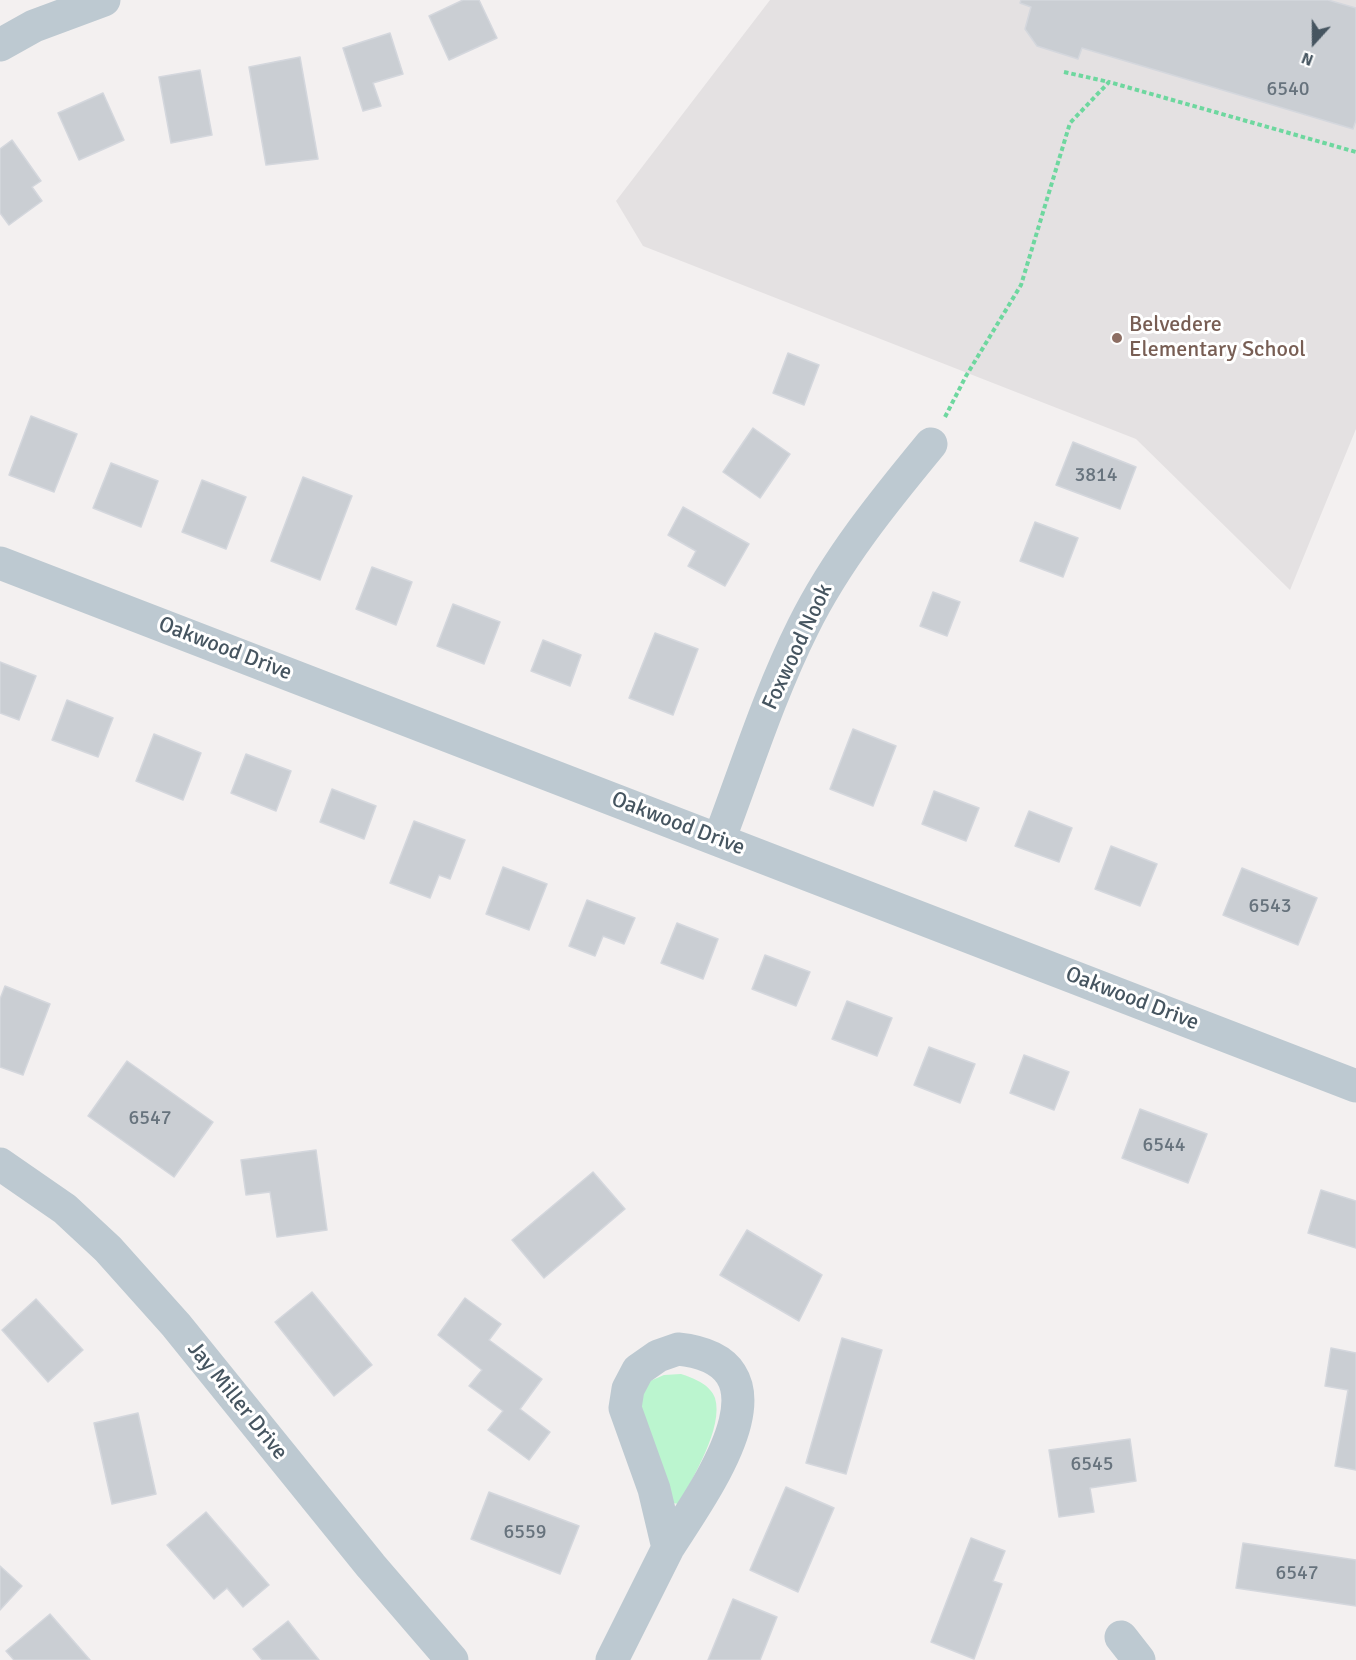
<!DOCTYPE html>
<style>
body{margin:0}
#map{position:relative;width:1356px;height:1660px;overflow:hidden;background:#f3f0f0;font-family:Signika,sans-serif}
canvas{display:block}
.north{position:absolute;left:1284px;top:12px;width:60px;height:60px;-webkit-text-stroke:4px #fff;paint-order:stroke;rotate:201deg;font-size:16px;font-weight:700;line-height:24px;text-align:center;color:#465560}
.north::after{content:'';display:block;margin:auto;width:21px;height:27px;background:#465560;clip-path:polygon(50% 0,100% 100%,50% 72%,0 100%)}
</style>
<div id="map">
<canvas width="1356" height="1660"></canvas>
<div class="north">N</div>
</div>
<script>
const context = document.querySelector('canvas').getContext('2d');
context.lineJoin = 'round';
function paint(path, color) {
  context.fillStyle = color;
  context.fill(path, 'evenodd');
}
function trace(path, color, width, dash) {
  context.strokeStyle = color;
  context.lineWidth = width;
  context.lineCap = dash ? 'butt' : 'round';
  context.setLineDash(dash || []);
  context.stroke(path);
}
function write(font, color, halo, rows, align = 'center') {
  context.font = font + ' Signika,sans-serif';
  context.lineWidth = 6;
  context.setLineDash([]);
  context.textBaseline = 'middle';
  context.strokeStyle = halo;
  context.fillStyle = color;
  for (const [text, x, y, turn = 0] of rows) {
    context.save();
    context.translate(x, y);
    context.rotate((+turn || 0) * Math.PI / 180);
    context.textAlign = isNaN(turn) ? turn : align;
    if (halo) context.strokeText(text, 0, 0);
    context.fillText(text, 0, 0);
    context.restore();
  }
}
const education = new Path2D(`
 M770 0H1356V429L1290 590 1136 439 643 246 616 201Z`);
const green = new Path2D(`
 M681 1374C693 1378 710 1384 715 1398 724 1427 692 1479 679 1504L673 1503 644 1449 641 1395 650 1381 664 1375Z`);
const building = new Path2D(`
 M463 0H479L497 38 449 60 429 16Z
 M1021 0H1328L1356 8V120L1353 129 1082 48 1078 59 1037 46 1025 29 1031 7 1020 3Z
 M390 33 403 74 373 83 381 106 363 111 343 48Z
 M300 57 318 159 266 165 249 67Z
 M200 70 212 135 171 143 159 77Z
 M103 93 124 140 79 160 58 113Z
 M12 140 41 181 32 187 42 201 9 225 0 213V149Z
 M788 353 819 365 804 405 773 393Z
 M31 416 77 434 54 492 9 475Z
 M753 428 790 454 760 498 723 472Z
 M1073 442 1136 467 1120 509 1056 485Z
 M111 463 158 481 141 527 93 508Z
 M303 477 352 496 320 580 271 561Z
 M202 480 246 497 226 549 182 532Z
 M683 507 749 544 725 586 688 566 696 551 668 535Z
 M1035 522 1078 538 1063 577 1020 561Z
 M372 567 412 582 396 625 356 609Z
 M933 592 960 602 947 636 920 626Z
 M453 604 500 622 484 664 437 646Z
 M655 633 698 649 673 715 629 698Z
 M543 640 581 655 570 686 531 671Z
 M0 662 36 676 19 720 0 713Z
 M67 700 113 718 98 757 52 740Z
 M853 729 896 746 873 806 830 789Z
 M154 734 201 753 183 800 136 781Z
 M246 754 291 771 276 811 231 793Z
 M332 789 376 806 364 839 320 822Z
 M934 791 979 808 966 841 922 824Z
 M1029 811 1072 828 1059 862 1015 846Z
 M414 821 465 840 450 879 439 875 430 898 390 883Z
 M1111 846 1157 864 1140 906 1095 889Z
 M503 867 547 884 529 930 486 914Z
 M1242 868 1317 898 1298 945 1223 915Z
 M587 900 635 918 624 944 603 936 595 956 569 946Z
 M677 923 718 939 703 979 661 963Z
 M765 955 810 972 796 1006 752 989Z
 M5 986 50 1004 23 1075 0 1067V999Z
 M847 1001 892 1018 877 1056 832 1039Z
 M929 1047 975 1064 960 1103 914 1085Z
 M1024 1055 1069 1072 1054 1110 1010 1093Z
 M127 1061 213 1122 174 1177 88 1116Z
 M1140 1109 1207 1134 1188 1183 1122 1158Z
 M316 1150 327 1230 277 1237 270 1192 246 1195 241 1160Z
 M593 1172 625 1209 544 1278 512 1240Z
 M1321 1190 1356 1201V1248L1308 1233Z
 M747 1230 822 1275 799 1321 720 1275Z
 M312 1292 372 1365 334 1396 275 1322Z
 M465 1298 501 1324 489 1340 542 1379 520 1409 550 1432 529 1460 488 1430 503 1411 469 1386 482 1370 438 1335Z
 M36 1299 83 1350 48 1382 2 1330Z
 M842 1338 882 1350 846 1474 806 1463Z
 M1331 1348 1356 1353V1470L1335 1466 1348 1390 1325 1386Z
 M138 1413 156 1494 112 1504 94 1423Z
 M1130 1439 1136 1481 1090 1488 1094 1512 1059 1517 1049 1450Z
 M786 1487 834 1508 798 1592 750 1570Z
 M489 1492 579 1526 560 1574 471 1539Z
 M206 1512 269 1585 243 1607 227 1588 214 1599 167 1545Z
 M971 1538 1005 1551 993 1581 1002 1584 974 1659 931 1642Z
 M1243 1543 1356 1560V1606L1236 1588Z
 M0 1566 22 1586 0 1610Z
 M733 1599 777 1617 760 1660H708Z
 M50 1614 90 1660H14L6 1651Z
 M288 1621 319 1660H262L253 1649Z`);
const path = new Path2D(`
 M1064 72 1109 82
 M945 417 966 376 1021 285 1070 123 1109 82 1356 152`);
const minor = new Path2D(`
 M0 45 34 26 104 0
 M0 563 1356 1086
 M719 840C746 769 769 695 803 627 836 560 884 501 931 444
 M0 1164 65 1209 108 1249 176 1325 371 1566 452 1660
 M678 1349C801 1362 702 1494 668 1548L654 1489 625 1408 628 1389 638 1370 658 1356Z
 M1121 1637 1139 1660
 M612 1660 668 1548`);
const markers = [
 [1117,338,6,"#8d6e63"]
];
const numberNames = [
 ["6540",1288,90],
 ["3814",1096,476],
 ["6543",1270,907],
 ["6547",150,1119],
 ["6544",1164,1146],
 ["6545",1092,1465],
 ["6559",525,1533],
 ["6547",1297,1574]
];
const educationNames = [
 ["Belvedere",1129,325],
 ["Elementary School",1129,350]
];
const streetNames = [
 ["Foxwood Nook",798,647,-65],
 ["Oakwood Drive",225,649,21],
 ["Oakwood Drive",678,824,21],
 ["Oakwood Drive",1132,999,21],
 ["Jay Miller Drive",237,1401,51]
];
paint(education, '#e4e1e2');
paint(green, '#bbf5cf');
paint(building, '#caced3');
trace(building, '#d4d7dd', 1.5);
trace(path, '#6ed79f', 4, [4.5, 3]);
trace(minor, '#bdc9d1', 33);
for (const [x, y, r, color] of markers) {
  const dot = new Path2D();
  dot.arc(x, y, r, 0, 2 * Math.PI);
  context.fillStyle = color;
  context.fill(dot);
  trace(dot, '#fff', 2);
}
write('20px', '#67737d', null, numberNames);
write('22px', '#785e54', '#fff', educationNames, 'left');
write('22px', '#465560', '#fff', streetNames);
</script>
